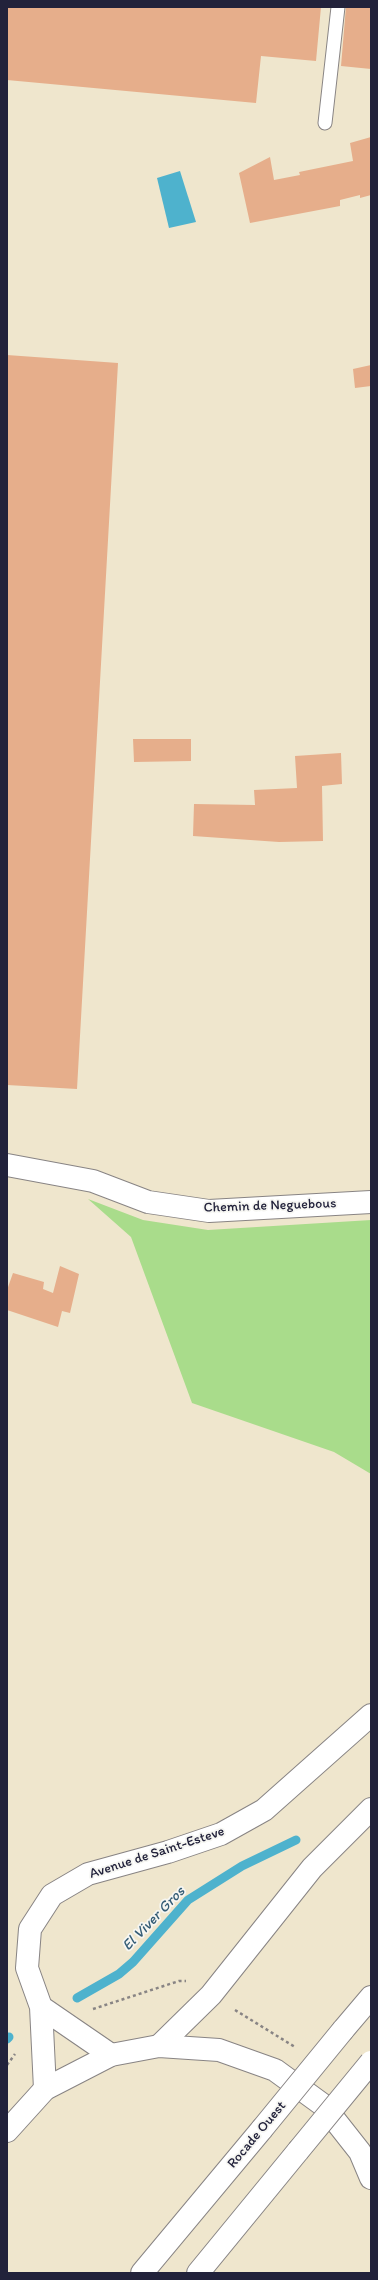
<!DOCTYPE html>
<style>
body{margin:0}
#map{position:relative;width:378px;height:2280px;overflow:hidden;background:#efe6cd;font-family:Itim,sans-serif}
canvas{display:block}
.frame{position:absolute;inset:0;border:8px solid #22223b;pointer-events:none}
</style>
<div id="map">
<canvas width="378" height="2280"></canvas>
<div class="frame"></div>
</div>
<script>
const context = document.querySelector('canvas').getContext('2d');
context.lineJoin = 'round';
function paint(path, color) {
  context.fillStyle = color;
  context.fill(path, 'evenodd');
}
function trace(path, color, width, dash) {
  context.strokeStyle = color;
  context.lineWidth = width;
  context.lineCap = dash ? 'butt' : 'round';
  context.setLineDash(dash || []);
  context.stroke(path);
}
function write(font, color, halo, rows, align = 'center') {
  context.font = font + ' Itim,sans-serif';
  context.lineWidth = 3.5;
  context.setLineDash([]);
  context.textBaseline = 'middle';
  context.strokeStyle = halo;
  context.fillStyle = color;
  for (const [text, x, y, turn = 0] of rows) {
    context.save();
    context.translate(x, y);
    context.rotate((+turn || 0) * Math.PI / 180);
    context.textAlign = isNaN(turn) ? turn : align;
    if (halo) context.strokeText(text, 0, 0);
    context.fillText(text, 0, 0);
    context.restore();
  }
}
const green = new Path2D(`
 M88 1199 143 1220 208 1230 371 1220V1474L334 1452 192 1403 131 1237Z`);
const water = new Path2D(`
 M180 171 196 222 169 228 157 178Z`);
const stream = new Path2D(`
 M77 1998 119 1974 133 1962 188 1900 242 1866 296 1840
 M7 2039 9 2037`);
const building = new Path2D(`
 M7 7H321L316 61 261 56 256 103 7 80Z
 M346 7H371V69L341 66Z
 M371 137V195L360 198V195L340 200V206L250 223 239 173 270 157 274 180 300 175 299 172 353 161 350 143Z
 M7 355 118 363 77 1089 7 1085Z
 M371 365V386L355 388 353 369Z
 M133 739H191V761L134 762Z
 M341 753 342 784 322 786 323 841 279 842 193 836 194 804 255 805 254 790 297 788 295 756Z
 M60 1266 79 1274 70 1313 62 1311 58 1327 7 1310V1290L13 1273 44 1282 43 1289 53 1293Z`);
const path = new Path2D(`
 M93 2009 179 1981H186
 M235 2010 295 2047
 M7 2065 15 2054`);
const service = new Path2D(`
 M325 123 338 7`);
const minor = new Path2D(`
 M7 1165 93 1181 148 1202 209 1211 371 1202
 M41 2007 111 2055
 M45 2089 41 2007 27 1968 30 1929 52 1895 88 1874 168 1852 221 1834 264 1810 371 1715`);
const secondary = new Path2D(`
 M7 2131 45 2089 111 2055 159 2046 219 2050 275 2070 323 2105 360 2152 371 2178`);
const trunk = new Path2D(`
 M343 2030 371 1997
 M159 2046 211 1995 312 1868 371 1809
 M142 2273 262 2129
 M198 2273 298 2151`);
const trunkBridge = new Path2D(`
 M262 2129 343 2030
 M298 2151 371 2062`);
const streetNames = [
 ["Chemin de Neguebous",270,1206,-2],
 ["Avenue de Saint-Esteve",157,1853,-18],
 ["Rocade Ouest",257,2135,-50]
];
const waterNames = [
 ["El Viver Gros",154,1919,-46]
];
paint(green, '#a9dc8b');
paint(water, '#4eb2cd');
trace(stream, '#4eb2cd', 9);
paint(building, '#e6ae8b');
trace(service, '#888484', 15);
trace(minor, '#888484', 24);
trace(secondary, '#888484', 24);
trace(trunk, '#888484', 24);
trace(path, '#888484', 2.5, [3, 3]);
trace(service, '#fff', 13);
trace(minor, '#fff', 22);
trace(secondary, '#fff', 22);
trace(trunk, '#fff', 22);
trace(trunkBridge, '#888484', 24, []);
trace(trunkBridge, '#fff', 22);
write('14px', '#22223b', '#f6f6f2', streetNames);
write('italic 15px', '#345c75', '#f6f6f2', waterNames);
</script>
